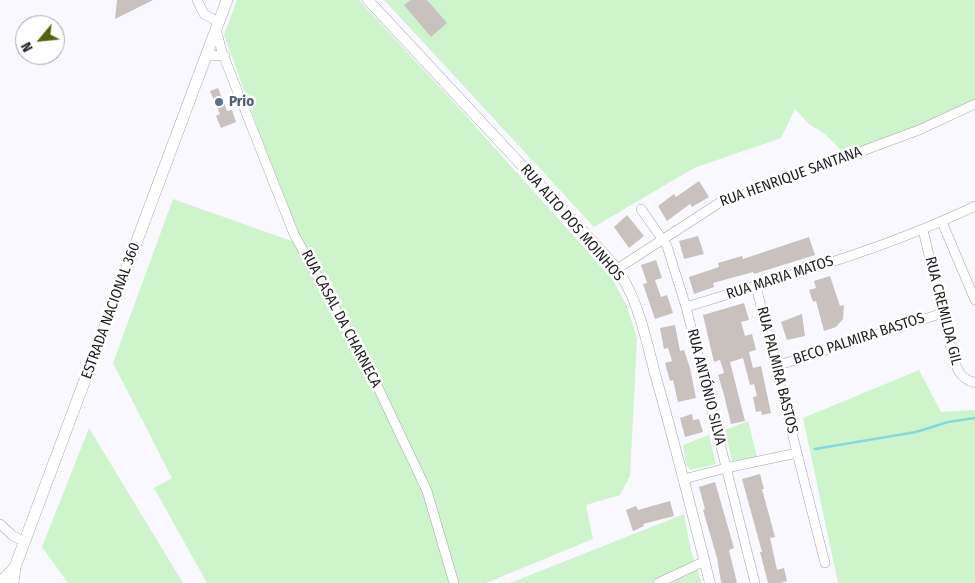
<!DOCTYPE html>
<meta charset="utf-8">
<style>
body{margin:0}
#map{position:relative;width:975px;height:583px;overflow:hidden;background:#f9f8ff;font-family:"Fira Sans Condensed",sans-serif}
canvas{display:block}
.north{position:absolute;left:15px;top:15px;width:50px;height:50px;box-sizing:border-box;background:#fff;border:1px solid #a5a5a6;border-radius:50%;rotate:242deg;font-size:14px;font-weight:700;line-height:20px;text-align:center;color:#1f1f21}
.north::after{content:'';display:block;margin:auto;width:18px;height:22px;background:#516510;clip-path:polygon(50% 0,100% 100%,50% 72%,0 100%)}
</style>
<div id="map">
<canvas width="975" height="583"></canvas>
<div class="north">N</div>
</div>
<script>
const context = document.querySelector('canvas').getContext('2d');
context.lineJoin = 'round';
function paint(path, color) {
  context.fillStyle = color;
  context.fill(path, 'evenodd');
}
function trace(path, color, width, dash) {
  context.strokeStyle = color;
  context.lineWidth = width;
  context.lineCap = dash ? 'butt' : 'round';
  context.setLineDash(dash || []);
  context.stroke(path);
}
function write(font, color, halo, rows, align = 'center') {
  context.font = font + ' "Fira Sans Condensed",sans-serif';
  context.lineWidth = 5;
  context.setLineDash([]);
  context.textBaseline = 'middle';
  context.strokeStyle = halo;
  context.fillStyle = color;
  for (const [text, x, y, turn = 0] of rows) {
    context.save();
    context.translate(x, y);
    context.rotate((+turn || 0) * Math.PI / 180);
    context.textAlign = isNaN(turn) ? turn : align;
    if (halo) context.strokeText(text, 0, 0);
    context.fillText(text, 0, 0);
    context.restore();
  }
}
const green = new Path2D(`
 M237 0H359L460 109 612 279 626 304 637 338 630 476 620 495 586 505 593 539 486 583H207L154 488 172 478 113 363 173 199 300 244 224 35Z
 M384 0H975V103L848 157 825 134 809 124 795 109 781 138 694 168 594 227Z
 M919 370 941 412 975 410V583H838L803 418Z
 M748 421 757 457 732 461 725 430Z
 M89 428 183 583H68L42 547Z
 M709 435 716 464 690 470 686 464 683 445Z
 M684 514 691 551 702 583H510Z`);
const stream = new Path2D(`
 M815 449 916 432 948 422 975 418`);
const building = new Path2D(`
 M117 0H153L115 19Z
 M411 0H427L447 23 431 37 404 5Z
 M218 88 227 111 232 110 236 122 221 128 216 116 220 114 210 91Z
 M699 181 709 197 692 207 690 204 667 221 658 206 674 194 676 197Z
 M627 215 644 236 629 248 614 227Z
 M698 236 704 254 684 259 679 241Z
 M809 237 815 255 754 274 753 272 713 283 714 287 694 294 689 277 719 267 718 263 742 256 743 259Z
 M656 260 662 278 655 280 661 297 667 295 673 313 655 319 643 284 647 283 641 265Z
 M830 276 840 306 844 305 843 319 836 327 824 331 816 301 813 302 809 290 816 288 814 281Z
 M744 303 749 320 741 322 745 336 752 334 756 350 749 352 753 368 761 366 771 413 762 415 761 411 756 412 753 397 757 396 754 384 750 385 743 358 730 362 745 421 731 424 724 395 718 375 724 373 720 360 714 362 703 315Z
 M802 314 805 336 787 340 781 322Z
 M675 325 680 351 684 350 690 368 696 398 678 402 673 380 670 381 665 363 672 361 668 348 664 349 660 328Z
 M692 414 693 420 699 419 703 432 685 437 680 418Z
 M760 474 764 489H762L775 537 770 538 777 570 784 568 787 581 780 583H768L760 552H762L742 479Z
 M715 482 734 548 729 550 737 583H722L721 582 717 558 703 510 705 509 699 487Z
 M670 501 674 516 643 524 644 526 633 531 626 510 636 506 638 510Z`);
const minor = new Path2D(`
 M197 0 204 14 218 22
 M216 29 222 52 294 234 373 377 427 491 454 583
 M206 55 225 56
 M641 209 667 246 686 307C784 277 883 250 975 206
 M942 222 975 300
 M923 230 954 361C959 373 962 379 975 383
 M617 269 719 203 865 150 919 130 975 104
 M756 286 797 453
 M686 307 755 583
 M776 366 943 313
 M684 479 726 468 797 453 825 563
 M0 524 12 535 24 542
 M658 583 705 561`);
const tertiary = new Path2D(`
 M368 0 593 242C605 255 618 268 626 284 642 314 648 349 657 381 676 448 693 516 710 583`);
const secondary = new Path2D(`
 M0 583 15 567
 M13 583 15 567 227 0`);
const markers = [
 [219,102,5,"#5c6f8a"]
];
const serviceNames = [
 ["Prio",229,102]
];
const streetNames = [
 ["RUA HENRIQUE SANTANA",791,177,-20],
 ["RUA ALTO DOS MOINHOS",572,223,49],
 ["RUA MARIA MATOS",780,278,-18],
 ["ESTRADA NACIONAL 360",111,311,-70],
 ["RUA CREMILDA GIL",943,311,76],
 ["RUA CASAL DA CHARNECA",341,319,62],
 ["BECO PALMIRA BASTOS",859,339,-18],
 ["RUA PALMIRA BASTOS",777,370,76],
 ["RUA ANTÓNIO SILVA",706,387,76]
];
paint(green, '#cef4cc');
trace(stream, '#86d8dc', 2.5);
paint(building, '#c8c1be');
trace(minor, '#a6a5ac', 10);
trace(tertiary, '#a6a5ac', 11);
trace(secondary, '#a6a5ac', 12);
trace(minor, '#fff', 9);
trace(tertiary, '#fff', 10);
trace(secondary, '#fff', 11);
for (const [x, y, r, color] of markers) {
  const dot = new Path2D();
  dot.arc(x, y, r, 0, 2 * Math.PI);
  context.fillStyle = color;
  context.fill(dot);
  trace(dot, '#fff', 2);
}
write('bold 15px', '#4e5e75', '#fff', serviceNames, 'left');
write('15px', '#1f1f21', '#fff', streetNames);
</script>
